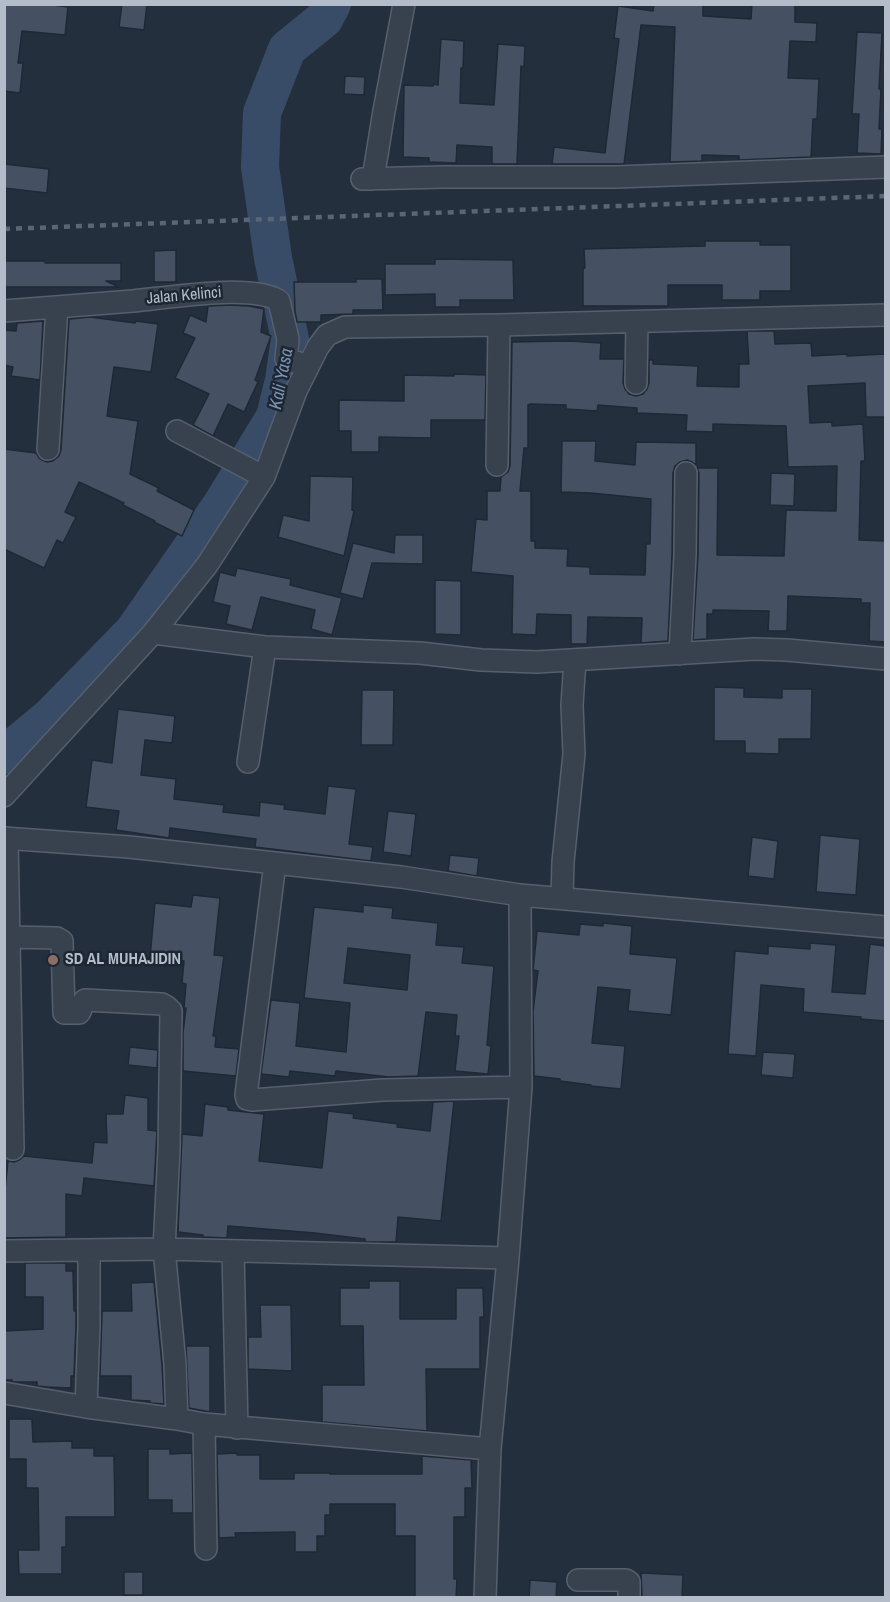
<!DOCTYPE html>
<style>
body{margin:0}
#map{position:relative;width:890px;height:1602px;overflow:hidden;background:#242f3e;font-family:"Archivo Narrow",sans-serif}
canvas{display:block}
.frame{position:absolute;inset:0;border:6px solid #b4bcc9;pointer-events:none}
</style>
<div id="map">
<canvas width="890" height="1602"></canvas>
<div class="frame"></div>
</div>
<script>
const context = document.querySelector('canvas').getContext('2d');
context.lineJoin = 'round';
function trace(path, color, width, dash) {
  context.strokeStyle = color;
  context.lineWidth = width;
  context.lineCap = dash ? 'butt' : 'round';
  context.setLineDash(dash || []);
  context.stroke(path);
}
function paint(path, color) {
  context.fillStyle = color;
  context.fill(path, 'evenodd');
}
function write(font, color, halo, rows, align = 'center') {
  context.font = font + ' "Archivo Narrow",sans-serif';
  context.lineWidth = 5;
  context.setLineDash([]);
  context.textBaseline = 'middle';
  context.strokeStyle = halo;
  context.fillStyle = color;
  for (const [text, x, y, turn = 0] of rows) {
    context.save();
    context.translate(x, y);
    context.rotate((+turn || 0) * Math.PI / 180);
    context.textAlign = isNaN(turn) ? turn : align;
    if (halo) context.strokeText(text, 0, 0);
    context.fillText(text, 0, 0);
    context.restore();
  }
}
const river = new Path2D(`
 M4 755 51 716 133 632 222 504 275 417 284 380 290 339 273 258 260 167 262 113 287 49 324 19 332 4`);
const building = new Path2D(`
 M4 4H46L68 7 65 35 22 31 18 63H23L20 93 4 91Z
 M122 4H147L144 30 119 27Z
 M654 4H703V16L751 19 752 4H795V22L817 23 816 42 790 41 788 78 819 79 817 119H813L811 157 739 160V156L702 155V161L670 162 675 27 641 25 624 164H552L554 147 605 153 619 39 614 38 618 6 653 11Z
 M857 32 882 33 879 89H881L879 129H882L881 154 857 153 859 114H852Z
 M441 39 464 41 463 68H461L460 103 494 105 498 44 525 46 524 67 521 66 517 164H492V147L457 145 456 163 429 162V158L403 157 404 85 433 86V84L438 85Z
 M345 76 365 77 364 95 344 94Z
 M4 164 49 169 47 193 4 188Z
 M705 241H760V245H791V291H760V300H722V285H668V306H583V268H585L584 249 705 246Z
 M176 250V282H154V251Z
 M435 259 513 260 514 300H460V307H435V294L385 295V264H435Z
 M4 261H45V263H121V281H106L119 287H4Z
 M356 279H382L383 310H353V314L321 315V322H297L295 311 294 282H356Z
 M230 305 249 306 264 309 261 332 271 336 255 380 258 382 244 412 228 404 213 436 193 425 209 394 175 378 195 338 183 333 190 315 206 322 208 306Z
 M90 317 135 323 136 321 158 324 151 372 114 367 107 416 138 421 130 474 159 488 157 491 194 510 182 536 154 522 155 521 123 505 124 503 79 482 65 512 76 517 63 543 57 540 44 568 4 549V449L36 453 40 459 47 462 53 461 59 456 61 450 69 319Z
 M43 321 40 380 11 376 13 367 4 365V330L16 331 17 323Z
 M747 331H774L775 344 811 343 812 356 847 354V356L885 354V417H866L865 383 808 386 810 423 832 422V426L863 424 865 461H861L859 540 885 541V642L869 641 870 603H861V599L788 596 787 631H768L769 611 713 610V614H707V639L693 640 698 555 699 473 697 468H718L717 555 784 556 786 510 836 511 837 466 788 467 786 426 713 424V432L686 431 687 415 637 413V408L598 405 597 411 566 409V405L530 404 528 405V448H524L520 491H531V541H535V548L568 549 567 566 590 567V574L645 575 646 544H650L651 499 591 493 561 492 562 441H596L595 461 635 465 636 442 696 443V465L692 462 687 460 680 462 675 466 673 473 672 555 668 641 641 643 642 618 588 617 587 644H571V615L537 614 536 635 512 634 513 576 471 572 476 519 487 520V491H500L501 477 508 472 510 466 512 342 569 341 601 343 600 359H624L623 383 625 389 629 394 636 396 643 394 647 389 649 383V360H653V364L698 366 697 386 739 387V364H749Z
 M454 374 486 375 485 420H431V438L379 437V452H351V431H339V400L404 401V375L454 376Z
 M771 473 795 474 794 506 770 505Z
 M310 476 353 477 352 510 354 511 344 556 278 537 283 515 309 521Z
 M395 535H423V564L372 563 363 599 340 593 353 543 394 553Z
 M237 568 291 579 290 585 342 598 332 635 311 629 315 610 261 597 252 630 226 624 230 606 213 602 220 572 235 576Z
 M435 580 461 581V635L435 634Z
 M714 687 744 688V697L782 698V689H812L811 739H779V754L745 753V741H714Z
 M362 690H394L393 745H361Z
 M118 709 175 716 172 743 145 740 141 775 176 779 174 799 224 805 223 812 259 816 260 802 285 805 284 809 325 814 328 786 356 789 349 844 373 847 371 861 255 847 256 839 170 828 169 838 116 830 119 811 86 807 92 760 112 763Z
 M388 811 416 814 411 856 383 852Z
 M820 835 860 839 856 895 816 892Z
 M752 837 778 841 774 879 748 876Z
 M450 855 479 858 477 876 448 871Z
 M193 895 220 898 214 955 224 956 213 1036H216L215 1047 239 1049 236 1076 183 1071V1033L186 1008H184L186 984 182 983 184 961 150 957 155 903 191 907Z
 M363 905 393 908 392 918 438 923 436 945 464 947 462 963 494 966 487 1045 491 1046 488 1074 455 1071 459 1036H455L457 1015 426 1012 418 1076 389 1077 336 1071 335 1076 290 1071 289 1077 261 1074 271 1000 300 1003 296 1046 346 1052 350 1003 304 998 314 907 363 912ZM348 948 410 955 407 990 344 983Z
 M603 923 632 926 630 954 677 958 671 1015 628 1011 630 990 598 987 592 1043 625 1046 621 1089 591 1086V1085L560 1081V1079L534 1076 533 1011 538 971 533 970 537 931 579 935 580 924 603 926Z
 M810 943 836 945 832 992 865 994 870 944 885 946V1021L861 1019V1017L803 1012 804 989 761 985 756 1056 728 1054 735 951 768 954V946L810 949Z
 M130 1047 158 1050 157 1068 128 1065Z
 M763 1052 795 1054 793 1078 761 1075Z
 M125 1095 148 1098V1130L157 1131 154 1186 84 1178 82 1196 66 1194V1237L4 1238V1199L8 1161 14 1162 19 1160 24 1156 92 1163 94 1142 107 1143 106 1114H123Z
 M454 1101 441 1221 398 1217 396 1242H365V1239L315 1233 228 1226 227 1238 203 1237V1235L178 1232 182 1134 202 1136 205 1104 228 1107V1110L264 1114 259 1161 322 1168 328 1111 354 1114 353 1118 398 1124 397 1127 430 1131 433 1102Z
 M25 1263H66V1271H73L74 1311H76V1325L74 1376H71V1388L47 1387 37 1386V1382H12V1380H4V1331L43 1329V1297H25Z
 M369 1281H400V1319H456V1288H483L484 1317H480V1369H426L427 1431 322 1422V1385H364L363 1326H340V1288H369Z
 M154 1282 162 1365 164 1404 150 1403V1401L131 1400V1376H100L102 1311H132L131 1283Z
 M260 1305H291L292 1371 248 1369V1337H261Z
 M186 1346H210V1412L189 1408Z
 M9 1419H32L33 1442 72 1441V1448H94V1456H114L115 1517H66V1547H62V1574H19L18 1550H39L38 1488H26V1459H9Z
 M148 1449H170V1454L192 1453 193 1513H172V1500H148Z
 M237 1453V1455H260V1479H294V1473H330V1474H422V1456L471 1460 472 1488H465V1517H454V1579H457L456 1598H415V1536H395V1504H330V1515H325V1536H317V1552H295V1532L235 1533 236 1537 219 1538 217 1454Z
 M124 1572H143V1595H124Z
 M641 1573 683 1575 682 1598 642 1597Z
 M530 1580 557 1582 556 1598H529Z`);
const minor = new Path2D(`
 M362 179 443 177H616L886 167
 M373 179 384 111 404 4
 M4 311C47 308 90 304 133 301 166 298 253 283 279 301L288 339 286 359 308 366
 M636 383 637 322
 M177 431 264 477
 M48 449 57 307
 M497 465 499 325
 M153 633 265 647 420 653 481 660 537 662 754 649 787 650 886 659
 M680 654 685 555 686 473
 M248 762 265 647
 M4 796 153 633 207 565 264 477 296 391 318 347 327 335 345 327 499 325 886 315
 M4 838 129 847 275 863 401 877 520 895 886 927
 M7 838 13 1149
 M275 863 246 1095 247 1099 252 1100 383 1090 521 1087
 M562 898 563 862 574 754 572 705 575 660
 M9 937 57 938 62 941 64 1013H79C83 1009 80 1003 85 1000L162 1004 167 1007 171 1011 169 1149 164 1249 175 1364 177 1419
 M4 1251 164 1249 508 1258
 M233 1251 237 1428
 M4 1393 86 1407 177 1419 204 1424 490 1449
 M86 1407 89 1325V1251
 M204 1424 206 1549
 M578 1580H626L629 1582V1598
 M485 1598 490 1449 508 1258 521 1087 520 895`);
const rail = new Path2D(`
 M4 229 886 196`);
const markers = [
 [53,960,6,"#8d6e63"]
];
const streetNames = [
 ["Jalan Kelinci",184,296,-5]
];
const poiNames = [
 ["SD AL MUHAJIDIN",65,960]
];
const waterNames = [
 ["Kali Yasa",282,379,-79]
];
trace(river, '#394c67', 38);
paint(building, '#455162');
trace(building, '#1f2835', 1.5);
trace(minor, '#565f6c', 24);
trace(minor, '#38414e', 21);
trace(rail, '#5a6575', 4.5, [6, 6]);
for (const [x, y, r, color] of markers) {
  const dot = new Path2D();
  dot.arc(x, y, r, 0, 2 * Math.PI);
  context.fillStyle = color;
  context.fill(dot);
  trace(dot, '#1d2633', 2);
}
write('16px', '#b4bcc9', '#1d2633', streetNames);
write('bold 16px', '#b4bcc9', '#1d2633', poiNames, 'left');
write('italic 18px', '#7c92b1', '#1d2633', waterNames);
</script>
